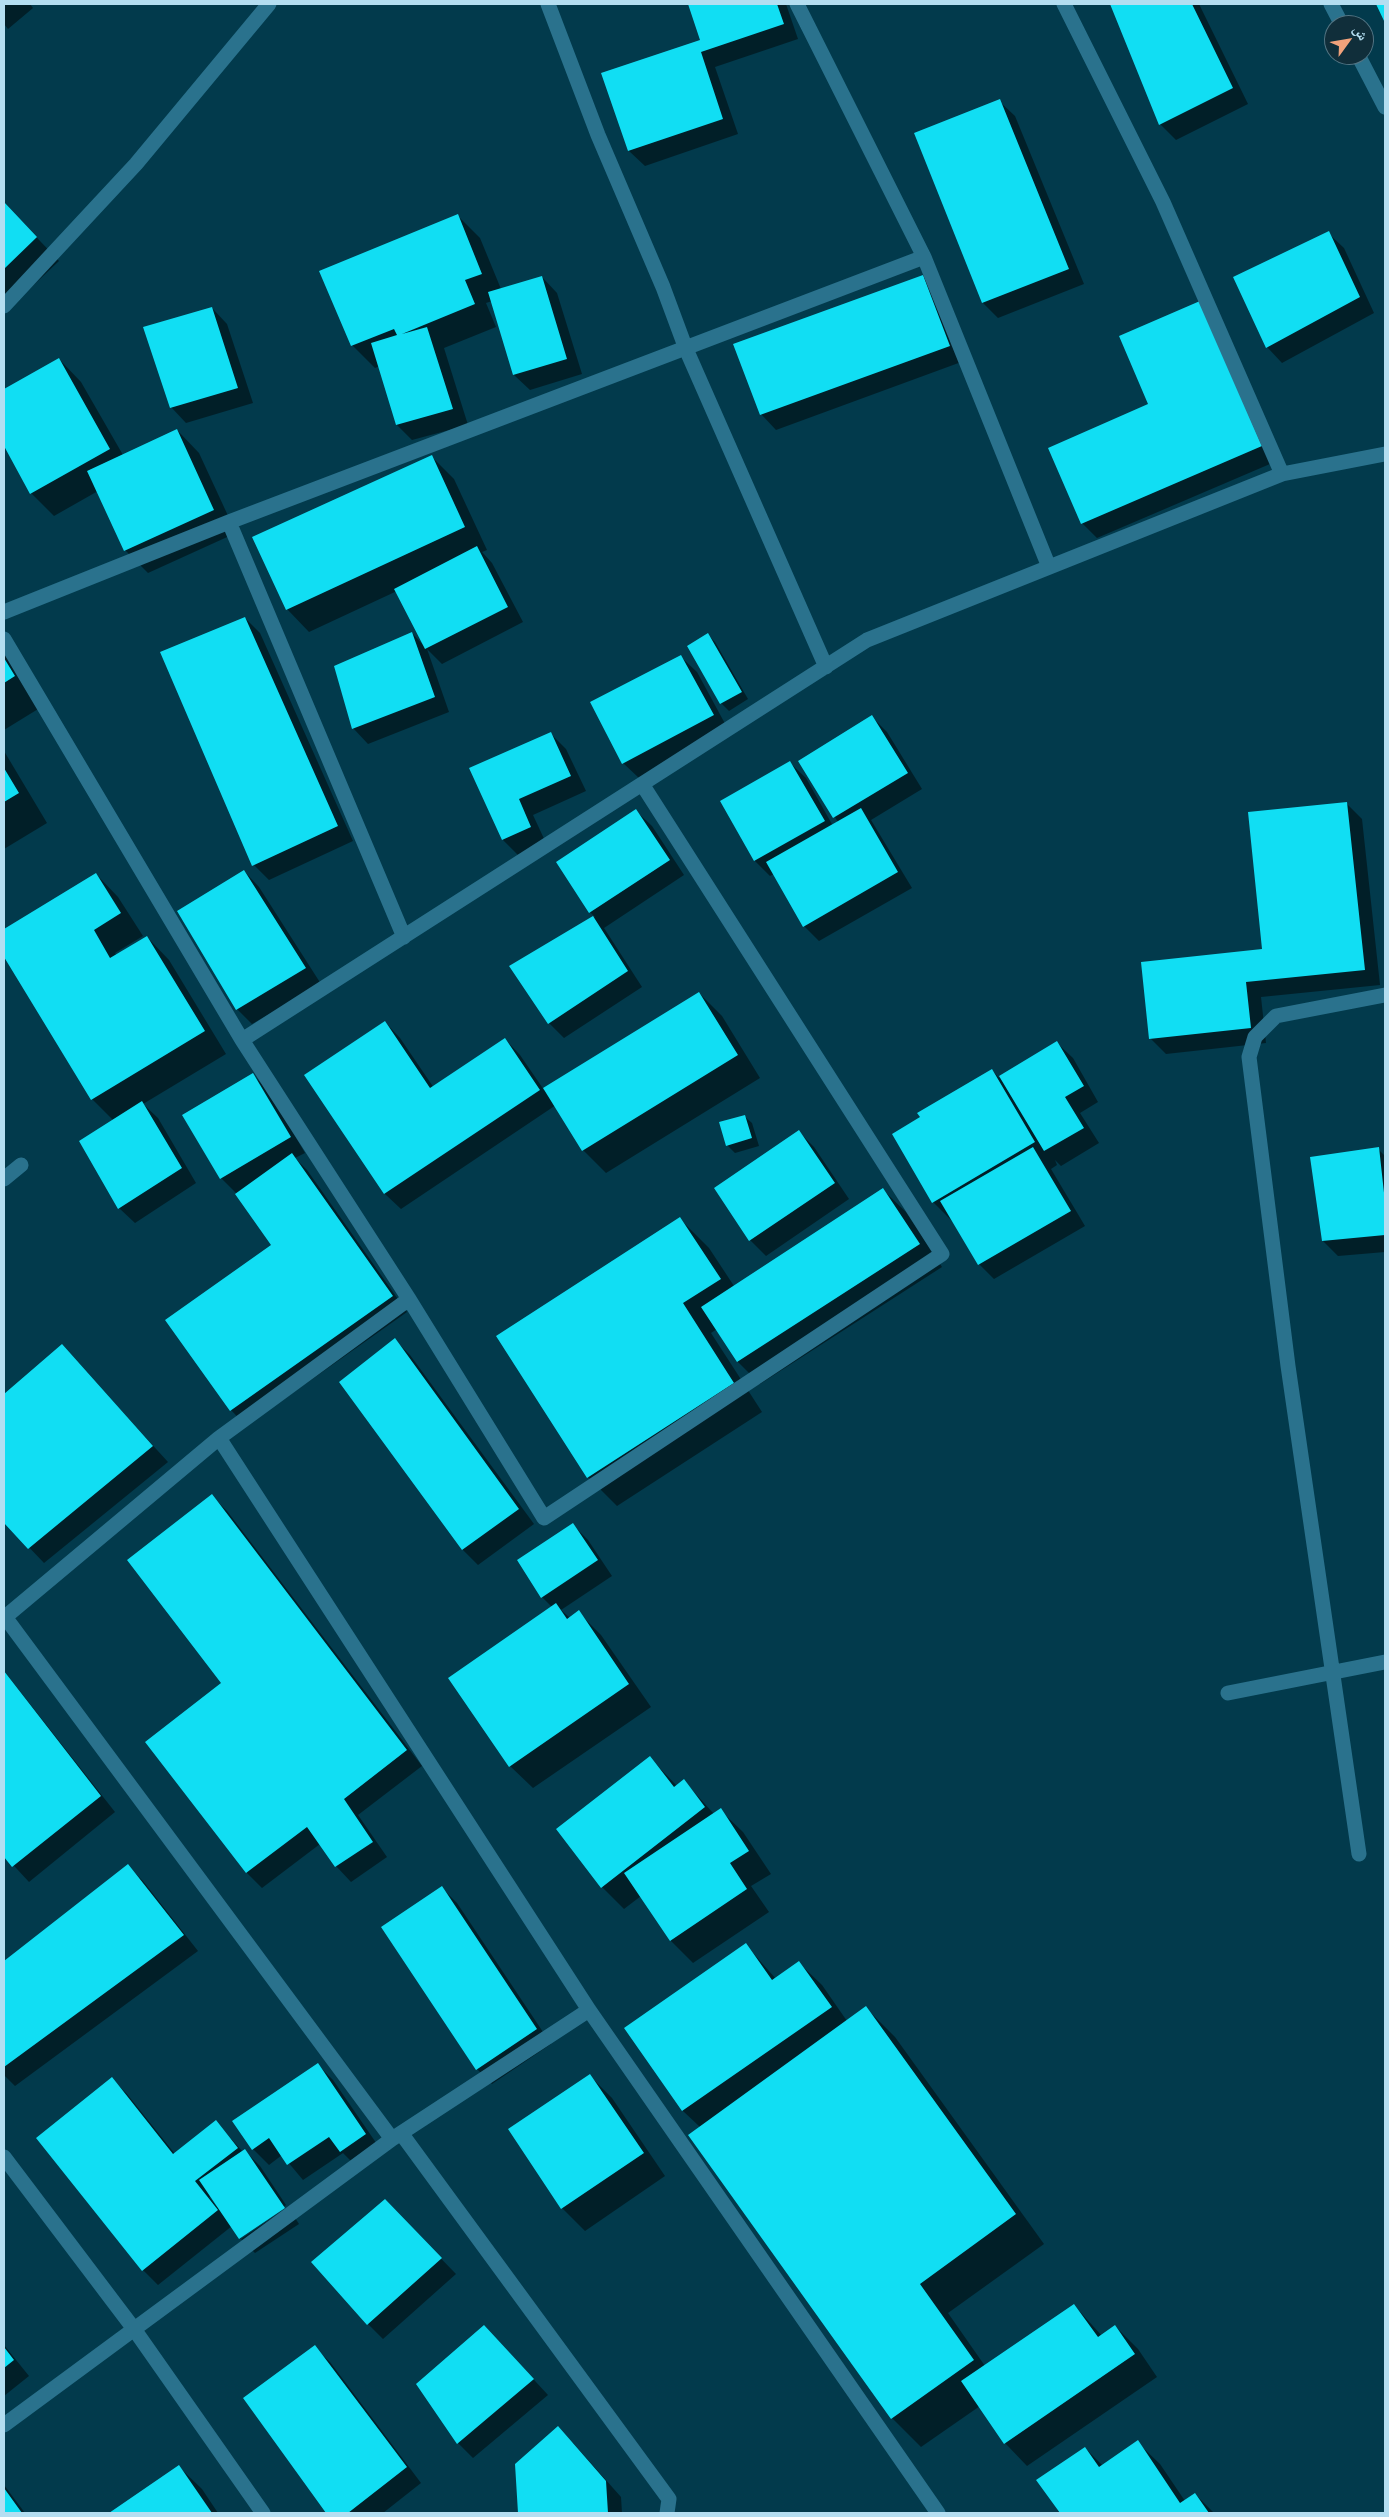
<!DOCTYPE html>
<meta charset="utf-8">
<style>
body{margin:0}
#map{position:relative;width:1389px;height:2517px;overflow:hidden;background:#023a4c;font-family:"Titillium Web","Noto Naskh Arabic",sans-serif}
canvas{display:block}
.frame{position:absolute;inset:0;border:5px solid #b4def1;pointer-events:none}
.north{position:absolute;left:1324px;top:15px;width:50px;height:50px;box-sizing:border-box;background:#102e3a;border:1px solid #527483;border-radius:50%;rotate:58deg;font-size:14px;font-weight:700;line-height:20px;text-align:center;color:#b4def1}
.north::after{content:'';display:block;margin:auto;width:18px;height:22px;background:#f1a27b;clip-path:polygon(50% 0,100% 100%,50% 72%,0 100%)}
</style>
<div id="map">
<canvas width="1389" height="2517"></canvas>
<div class="frame"></div>
<div class="north">ش</div>
</div>
<script>
const context = document.querySelector('canvas').getContext('2d');
context.lineJoin = 'round';
function paint(path, color) {
  context.fillStyle = color;
  context.fill(path, 'evenodd');
}
function trace(path, color, width, dash) {
  context.strokeStyle = color;
  context.lineWidth = width;
  context.lineCap = dash ? 'butt' : 'round';
  context.setLineDash(dash || []);
  context.stroke(path);
}
const shadow = new Path2D(`
 M4 4H30L33 8 8 29 4 24Z
 M689 4H786L798 39 715 67 738 134 645 166 629 151 603 74 702 41Z
 M1112 4H1199L1248 104 1176 140 1160 124Z
 M999 101 1015 116 1084 284 998 318 983 303 915 134Z
 M4 203 59 261 4 313Z
 M457 215 480 238 501 289 542 277 557 293 582 374 530 390 514 375 492 301 486 303 496 327 444 348 468 425 412 440 397 425 380 366 375 368 352 345Z
 M1328 233 1344 248 1374 313 1282 363 1267 347Z
 M922 276 938 291 964 361 776 430 761 414Z
 M1200 303 1277 461 1097 538 1082 523 1150 404Z
 M212 308 227 324 253 403 186 423 171 407Z
 M59 359 81 382 123 455 177 430 199 453 236 533 148 573 125 550 98 491 54 516 31 493 4 443V390Z
 M432 457 454 479 487 550 482 552 492 563 523 622 442 664 427 649 449 712 368 744 353 728 412 633 424 646 397 591 309 632 287 609Z
 M245 618 260 633 353 841 269 880 254 865Z
 M708 635 715 642 748 699 729 711 721 703Z
 M4 641 43 706 4 730Z
 M681 657 697 672 729 731 639 778 623 763Z
 M872 717 887 732 922 789 871 820 912 888 819 941 804 926 774 874 770 876 755 861 790 763 806 778 833 826 838 822 799 761Z
 M551 734 566 749 586 791 533 815 546 843 518 855 503 840 471 769Z
 M4 751 47 823 4 849Z
 M1346 803 1362 819 1380 985 1261 997 1266 1043 1166 1054 1150 1038 1264 950Z
 M636 811 652 826 684 875 604 928 642 987 564 1038 549 1023 511 967 595 917 590 912Z
 M244 871 259 887 321 984 252 1024 237 1009Z
 M96 874 118 897 143 936 115 953 117 956 147 937 169 960 226 1054 143 1104 158 1118 196 1183 135 1223 119 1208 114 1121 92 1099 4 955V931Z
 M699 993 722 1016 760 1078 606 1173 583 1150 556 1105 401 1209 385 1194 306 1075 385 1022 400 1038 434 1088 505 1039 520 1055 544 1090Z
 M1057 1043 1073 1058 1098 1102 1080 1113 1099 1143 1061 1166 1055 1160 1057 1165 1051 1169 1085 1226 994 1279 979 1264 955 1224 933 1202 922 1118 992 1070 999 1078Z
 M252 1074 268 1090 305 1153 295 1158 307 1170 407 1312 246 1426 231 1410 272 1245 237 1194 221 1178Z
 M744 1116 752 1123 759 1146 735 1153 728 1146 720 1123Z
 M799 1132 814 1147 849 1199 766 1256 750 1240 716 1188Z
 M1378 1149 1385 1156V1252L1338 1256 1323 1241Z
 M883 1190 906 1212 942 1267 760 1384 738 1362 717 1329 711 1333 762 1412 617 1506 588 1477 680 1219 709 1248 734 1286Z
 M395 1340 410 1355 534 1524 478 1565 463 1550 340 1382Z
 M62 1346 168 1462 44 1563 4 1521V1396Z
 M212 1496 227 1511 422 1766 358 1815 387 1857 351 1882 336 1866 320 1844 262 1888 247 1873 147 1742 223 1684Z
 M572 1524 588 1540 612 1576 561 1610 570 1618 578 1612 601 1635 651 1707 533 1788 510 1766 552 1607 542 1597Z
 M4 1671 115 1812 29 1882 4 1855Z
 M650 1758 677 1786 684 1781 714 1814 720 1810 743 1832 771 1874 751 1886 769 1912 693 1963 670 1940 641 1896 624 1909 602 1887Z
 M128 1866 143 1881 198 1951 15 2086 4 2075V1963Z
 M442 1888 457 1903 551 2044 492 2084 477 2069Z
 M746 1945 776 1979 799 1963 822 1985 847 2021 866 2008 895 2037 1044 2244 948 2313 985 2366 1074 2305 1102 2336 1115 2326 1138 2349 1157 2377 1027 2466 1005 2443 980 2406 921 2447 892 2418 689 2135 700 2127 683 2111 626 2029Z
 M317 2064 333 2080 381 2150 356 2166 343 2153 303 2180 282 2155 269 2165 253 2149 234 2121Z
 M589 2075 612 2098 665 2176 585 2231 562 2208Z
 M112 2079 127 2094 175 2154 216 2122 243 2152 245 2151 260 2166 286 2205 241 2236V2239L288 2207 299 2224 255 2253 240 2238 232 2226 158 2285 143 2270ZM211 2196 218 2206 217 2207 209 2197Z
 M385 2201 456 2274 383 2339 368 2324Z
 M499 2342 548 2395 473 2458 458 2443Z
 M4 2345 29 2376 4 2396Z
 M314 2347 330 2362 421 2483 383 2513H327L245 2398Z
 M1137 2442 1160 2464 1185 2501 1195 2494 1214 2513H1061L1038 2480 1085 2448 1103 2466Z
 M573 2443 621 2497 622 2513H519L516 2465Z
 M179 2467 202 2489 218 2513H111Z
 M4 2485 25 2513H4Z`);
const building = new Path2D(`
 M688 4H777L784 24 701 52 723 119 628 151 601 73 700 40Z
 M1110 4H1192L1233 88 1159 125Z
 M1376 4H1385V23Z
 M1000 99 1069 269 982 303 914 133Z
 M4 202 37 237 4 269Z
 M458 214 482 274 465 280 475 304 402 334 427 327 453 409 396 425 371 343 397 335 394 329 351 346 319 271Z
 M1329 231 1360 297 1266 348 1233 277Z
 M923 275 950 346 760 415 733 344Z
 M542 276 567 359 513 375 488 292Z
 M1200 301 1262 446 1081 524 1048 448 1148 404 1119 336Z
 M212 307 238 388 170 408 143 327Z
 M59 358 110 449 30 494 4 446V389Z
 M177 429 214 510 124 551 87 471Z
 M432 455 465 527 286 610 252 537Z
 M477 546 508 607 425 649 394 589Z
 M245 617 338 826 252 866 160 652Z
 M412 632 435 697 352 729 334 666Z
 M708 633 742 692 720 704 687 646Z
 M681 655 714 715 622 764 590 702Z
 M4 658 15 676 4 683Z
 M872 715 908 773 833 818 798 761Z
 M551 732 571 776 519 799 531 827 502 840 469 768Z
 M790 761 825 821 754 861 720 801Z
 M4 768 19 793 4 802Z
 M1347 802 1365 970 1246 982 1251 1028 1149 1039 1141 962 1262 949 1248 812Z
 M861 808 898 872 803 927 766 862Z
 M636 809 670 860 589 913 556 862Z
 M244 870 306 968 236 1010 177 911Z
 M96 873 121 913 94 930 110 958 147 936 205 1031 91 1100 4 957V929Z
 M593 916 628 971 548 1024 509 966Z
 M699 992 738 1055 582 1151 543 1088Z
 M385 1021 430 1088 505 1038 540 1090 384 1194 304 1075Z
 M1057 1041 1084 1086 1065 1097 1084 1128 1044 1151 999 1076Z
 M992 1069 1035 1142 932 1203 892 1134 920 1117 917 1113Z
 M253 1073 291 1137 220 1179 182 1115Z
 M142 1101 182 1168 118 1209 79 1141Z
 M745 1115 752 1138 726 1146 719 1122Z
 M799 1130 835 1183 749 1241 714 1188Z
 M1033 1147 1071 1211 978 1265 940 1201Z
 M1379 1147 1385 1202V1235L1322 1241 1310 1157Z
 M292 1153 393 1296 230 1411 165 1320 271 1245 235 1194Z
 M883 1188 920 1244 737 1362 701 1307Z
 M680 1217 721 1279 683 1303 734 1383 587 1478 496 1336Z
 M395 1338 519 1509 462 1550 339 1382Z
 M62 1344 153 1446 28 1549 4 1523V1394Z
 M212 1494 407 1750 344 1799 373 1842 335 1867 307 1827 246 1873 145 1742 221 1683 127 1560Z
 M573 1523 598 1560 541 1598 517 1560Z
 M556 1603 567 1619 579 1610 629 1684 509 1767 448 1678Z
 M4 1671 101 1796 12 1867 4 1857Z
 M650 1756 674 1787 684 1779 705 1807 601 1888 556 1829Z
 M721 1808 749 1851 730 1863 747 1889 670 1941 624 1873Z
 M128 1864 184 1935 4 2067V1961Z
 M442 1886 537 2029 476 2070 381 1927Z
 M746 1943 772 1980 799 1961 832 2007 682 2111 624 2028Z
 M866 2006 1016 2214 920 2284 974 2360 891 2419 688 2135Z
 M318 2063 366 2134 340 2152 329 2137 287 2165 269 2138 252 2150 232 2121Z
 M590 2074 644 2153 561 2209 508 2129Z
 M112 2077 173 2154 216 2120 238 2148 195 2181 218 2210 142 2271 36 2138Z
 M245 2149 285 2208 239 2239 199 2180Z
 M385 2199 442 2258 367 2325 311 2262Z
 M1074 2304 1098 2337 1115 2325 1135 2354 1004 2444 961 2381Z
 M484 2325 534 2379 457 2444 416 2384Z
 M315 2345 407 2467 348 2513H326L243 2398Z
 M4 2347 14 2360 4 2368Z
 M558 2426 606 2481 608 2513H518L515 2464Z
 M1138 2440 1180 2503 1195 2493 1209 2513H1060L1036 2480 1085 2447 1099 2467Z
 M179 2465 212 2513H109Z
 M4 2488 22 2513H4Z`);
const minor = new Path2D(`
 M548 4 598 135 663 287 686 349 826 667
 M797 4 924 257
 M1064 4 1163 202 1282 474
 M1331 4 1342 25
 M1358 55 1385 107
 M4 306 136 164 269 4
 M229 522 404 937
 M4 612 229 522 924 257 1049 567
 M4 639 242 1040 409 1299 544 1518 942 1254 642 784
 M242 1040 867 640 1282 474 1385 454
 M4 1179 21 1165
 M219 1438 589 2010 938 2513
 M5 1617 392 2139
 M4 1618 219 1438 409 1299
 M1228 1693 1385 1662
 M1359 1854 1288 1366 1249 1057 1255 1037 1276 1016 1385 995
 M401 2133 669 2499 667 2513
 M4 2157 134 2329 263 2513
 M4 2425 392 2139 589 2010`);
paint(shadow, '#0007');
paint(building, '#11def3');
trace(minor, '#2a728d', 15);
</script>
